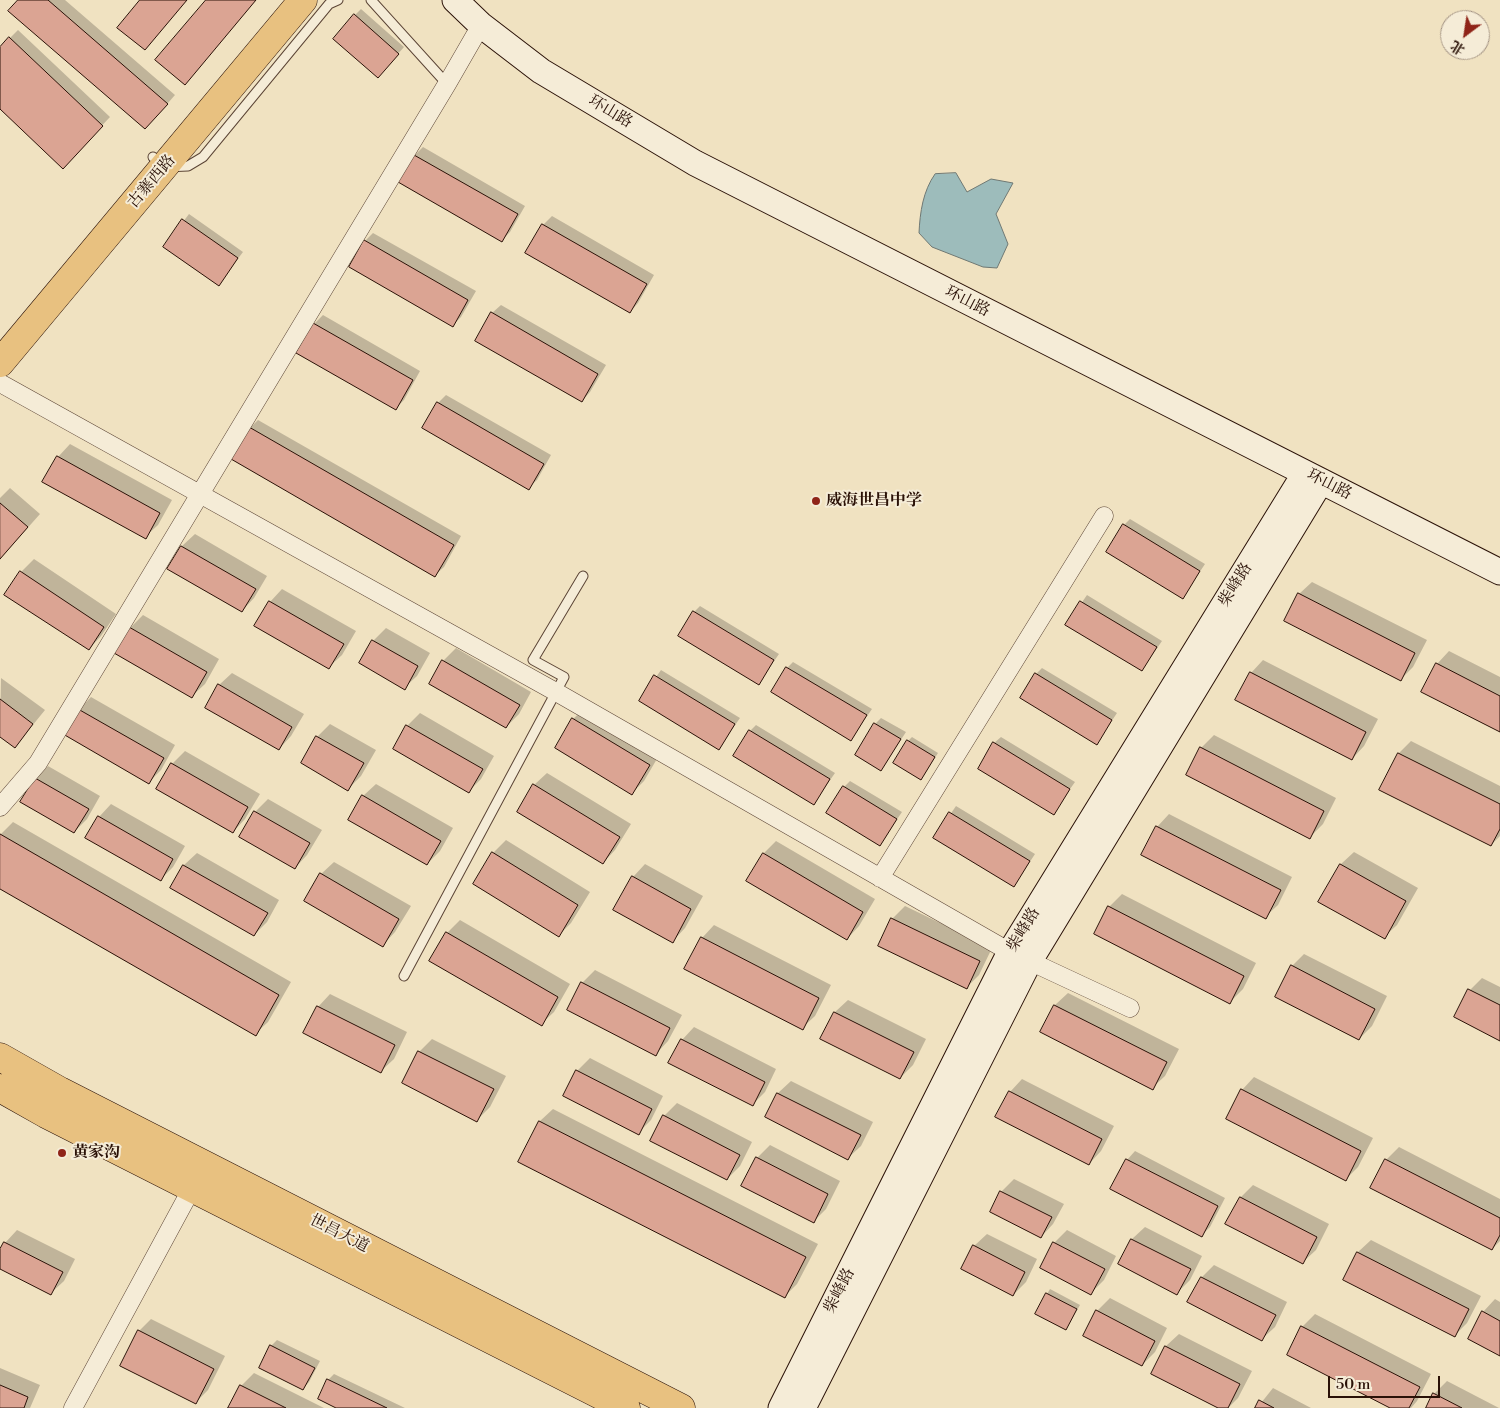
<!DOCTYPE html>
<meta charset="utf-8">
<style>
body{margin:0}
#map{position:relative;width:1500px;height:1408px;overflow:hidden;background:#f0e2c1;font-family:"Libre Bodoni","Noto Serif SC",serif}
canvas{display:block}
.north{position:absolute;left:1440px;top:10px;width:50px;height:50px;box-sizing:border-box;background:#f5ecd7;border:1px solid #a49484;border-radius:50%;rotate:211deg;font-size:14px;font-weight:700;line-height:20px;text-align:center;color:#2a1107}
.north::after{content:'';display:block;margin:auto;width:18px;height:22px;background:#8f2418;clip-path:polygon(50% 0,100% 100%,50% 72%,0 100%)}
.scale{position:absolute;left:1328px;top:1376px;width:112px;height:22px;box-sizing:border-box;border:2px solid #2a1107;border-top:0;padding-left:6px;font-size:15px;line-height:18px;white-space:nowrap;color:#2a1107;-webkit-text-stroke:4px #f5ecd7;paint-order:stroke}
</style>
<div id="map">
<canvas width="1500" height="1408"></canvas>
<div class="north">北</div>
<div class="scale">50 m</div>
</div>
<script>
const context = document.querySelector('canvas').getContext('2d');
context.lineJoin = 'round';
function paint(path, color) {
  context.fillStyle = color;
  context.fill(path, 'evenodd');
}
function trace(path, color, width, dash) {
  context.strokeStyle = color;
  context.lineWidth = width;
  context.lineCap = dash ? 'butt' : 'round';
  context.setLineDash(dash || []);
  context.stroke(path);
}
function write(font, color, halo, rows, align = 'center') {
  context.font = font + ' "Libre Bodoni","Noto Serif SC",serif';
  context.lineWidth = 4;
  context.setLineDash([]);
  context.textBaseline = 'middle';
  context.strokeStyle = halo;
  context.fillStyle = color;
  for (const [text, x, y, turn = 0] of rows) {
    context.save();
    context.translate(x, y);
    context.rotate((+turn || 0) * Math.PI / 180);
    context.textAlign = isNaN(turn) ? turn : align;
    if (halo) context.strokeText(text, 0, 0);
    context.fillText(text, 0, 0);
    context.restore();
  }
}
const water = new Path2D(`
 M956 173 967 192 991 179 1013 183 996 214 1008 244 997 268 983 267 932 247 919 233C920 212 923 191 935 174Z`);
const shadow = new Path2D(`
 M20 0H65L175 95 154 119Z
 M361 9 404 47 384 70 355 15Z
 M18 30 110 117 63 167 0 108V48Z
 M423 147 525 206 510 232 502 240 400 182 415 155Z
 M189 214 243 252 218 285 164 247Z
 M552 216 654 275 638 303 630 312 527 253 543 225Z
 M373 233 476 291 461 317 453 325 365 241Z
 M501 305 606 365 590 392 582 401 492 313Z
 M323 315 420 371 404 400 396 408 298 352 314 324Z
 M446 395 551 455 537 480 528 488 438 403Z
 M258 420 461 536 444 567 435 575 250 428Z
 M70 444 172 500 158 525 145 537 58 457Z
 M10 488 40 514 0 559V498Z
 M1130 519 1205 564 1183 597 1124 525Z
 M195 534 267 576 254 598 242 611 169 569 182 546Z
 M34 559 116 614 101 636 89 649 21 572Z
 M1312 582 1427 640 1413 667 1400 680 1299 594Z
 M282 589 356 631 342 655 329 667 270 602Z
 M1087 595 1162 641 1142 670 1067 624Z
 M700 606 779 654 759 683 694 612Z
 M143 615 219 659 205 684 192 696 130 628Z
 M386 628 430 653 417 676 404 688 373 641Z
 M456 648 531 692 519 714 506 727 443 661Z
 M1449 651 1500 677V731L1437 664Z
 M1263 660 1378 719 1364 746 1352 759 1251 673Z
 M793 662 872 709 851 739 787 668Z
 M1042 668 1117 713 1097 743 1036 674Z
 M661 670 740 718 719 748 640 700Z
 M232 673 304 714 291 736 279 749 219 685Z
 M1 678 45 710 15 747 0 736Z
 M91 697 175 745 161 770 149 782 79 709Z
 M586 707 661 752 644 781 632 793 573 719Z
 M420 713 494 756 481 779 469 791 407 726Z
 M881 718 906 732 881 770 875 724Z
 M330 724 376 750 361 776 348 789 302 763 317 737Z
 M756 725 835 773 814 803 750 731Z
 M1214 735 1336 798 1323 824 1310 837 1201 748Z
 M912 737 938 753 921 779 908 741Z
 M1001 737 1075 782 1053 813 994 743Z
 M1411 741 1500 786V836L1491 845 1399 753Z
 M185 751 260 794 245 819 233 832 172 764Z
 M48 766 100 796 87 819 74 832 36 778Z
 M547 773 631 824 615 850 603 863 534 785Z
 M850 781 902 812 880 844 844 787Z
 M376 784 453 828 440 851 427 864 363 796Z
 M268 799 322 830 307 855 295 868 255 812Z
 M111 804 185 846 173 867 160 880 99 817Z
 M956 806 1035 854 1014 886 934 838Z
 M1169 814 1292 877 1278 905 1265 917 1157 827Z
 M13 822 291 982 268 1022 255 1034 0 887V835Z
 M506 840 590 892 571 923 559 935 474 884 493 853Z
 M776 841 875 899 859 926 847 939 764 853Z
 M1354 852 1418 888 1397 925 1384 937 1320 901 1341 864Z
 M197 853 279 900 267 922 254 935 171 887 184 865Z
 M334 862 411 906 395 932 383 945 321 874Z
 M645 864 703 896 685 928 673 941 633 877Z
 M1122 894 1256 963 1243 989 1230 1002 1109 907Z
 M905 906 992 948 979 975 966 988 892 919Z
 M460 920 570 984 554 1012 541 1024 447 933Z
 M714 925 831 985 815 1016 802 1028 702 938Z
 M1304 954 1387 996 1372 1026 1359 1039 1292 966Z
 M595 970 682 1015 668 1041 656 1054 582 983Z
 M1482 978 1500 987V1039L1470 990Z
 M1068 993 1179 1049 1165 1076 1152 1088 1042 1032 1055 1005Z
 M330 994 407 1032 394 1059 381 1071 318 1007Z
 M848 1000 926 1039 913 1065 900 1078 822 1038 835 1012Z
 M694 1027 776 1069 765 1092 752 1105 682 1040Z
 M432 1039 506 1076 490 1107 477 1120 404 1083 420 1051Z
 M590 1058 663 1096 651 1120 638 1133 577 1071Z
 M1254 1077 1373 1138 1358 1167 1346 1179 1242 1090Z
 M1022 1079 1114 1126 1101 1151 1089 1164 1010 1092Z
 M791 1081 873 1122 861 1146 848 1158 766 1116 778 1093Z
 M677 1103 752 1142 740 1166 727 1179 664 1116Z
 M553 1109 818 1244 797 1284 784 1297 520 1162 540 1121Z
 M770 1145 840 1181 826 1209 814 1221 757 1158Z
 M1399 1147 1500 1199V1241L1492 1249 1386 1160Z
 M1135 1151 1225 1198 1210 1227 1202 1235 1127 1160Z
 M1014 1179 1064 1204 1053 1224 1041 1237 1001 1192Z
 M1253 1185 1329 1224 1316 1250 1303 1262 1241 1197Z
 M1145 1227 1202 1256 1190 1280 1177 1293 1119 1264 1132 1239Z
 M17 1230 75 1259 64 1281 51 1293 0 1268V1252L5 1243Z
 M1067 1230 1116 1256 1104 1280 1091 1293 1054 1243Z
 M987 1234 1037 1259 1026 1282 1013 1295 974 1246Z
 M1371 1240 1481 1296 1467 1323 1454 1336 1344 1279 1358 1252Z
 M1214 1265 1287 1302 1275 1327 1262 1339 1202 1277Z
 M1050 1289 1080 1305 1066 1329 1036 1313Z
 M1110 1298 1167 1328 1155 1352 1142 1365 1097 1311Z
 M1495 1299 1500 1302V1354L1483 1312Z
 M1315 1314 1431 1374 1417 1401 1411 1408H1393L1302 1327Z
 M151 1319 225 1356 208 1390 196 1402 139 1331Z
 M1179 1334 1252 1371 1238 1398 1228 1408H1220L1152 1373 1166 1346Z
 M277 1340 320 1361 309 1382 303 1389 271 1346Z
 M0 1368 40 1385 30 1408H0Z
 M254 1373 324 1408H230L241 1386Z
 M334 1374 405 1408H339L328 1380Z
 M1447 1381 1499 1408H1427L1434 1394Z
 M1273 1388 1311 1408H1257Z`);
const building = new Path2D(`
 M18 0H48L168 104 145 129 8 11Z
 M140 0H187L145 50 117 28Z
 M206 0H256L185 85 155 60Z
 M354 14 399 54 378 78 333 39Z
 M9 37 103 126 63 169 0 109V47Z
 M414 155 518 214 502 242 398 182Z
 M182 219 238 258 219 286 163 247Z
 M542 224 647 284 630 313 525 253Z
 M364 240 468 300 453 327 349 267Z
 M491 312 598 374 582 402 475 341Z
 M313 323 413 380 396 410 296 353Z
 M437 402 544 464 529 490 422 428Z
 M249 427 454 545 435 577 231 459Z
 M57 456 160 513 146 539 42 482Z
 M0 503 28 527 0 559Z
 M1123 524 1200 571 1183 599 1106 552Z
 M181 546 256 589 242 612 167 569Z
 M20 571 104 627 89 650 4 595Z
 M1298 593 1415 653 1401 681 1284 621Z
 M269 601 344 644 329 669 254 626Z
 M1080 601 1157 647 1142 671 1065 625Z
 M693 611 774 660 759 685 678 636Z
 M129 627 207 672 192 698 114 653Z
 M372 640 418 666 405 690 359 663Z
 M442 660 520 705 506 728 429 684Z
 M1436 663 1500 696V732L1421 692Z
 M786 667 867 715 851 741 771 692Z
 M1250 672 1366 732 1352 760 1235 700Z
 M1035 673 1112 720 1097 745 1020 698Z
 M654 675 735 724 719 750 639 701Z
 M218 684 292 727 279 750 205 708Z
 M0 699 33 724 15 748 0 737Z
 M78 709 164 758 149 784 63 734Z
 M572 718 650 765 632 795 555 748Z
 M874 723 901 739 881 771 855 755Z
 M406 725 483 769 469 793 393 749Z
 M749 730 830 779 814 805 733 756Z
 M316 736 364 763 348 791 301 763Z
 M907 740 935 757 921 780 893 763Z
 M993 742 1070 789 1054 815 978 769Z
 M1200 747 1324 811 1310 839 1186 775Z
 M1398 753 1500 804V829L1491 846 1379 790Z
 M171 763 248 807 233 833 156 789Z
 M35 778 89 809 74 833 20 802Z
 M533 784 620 837 603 864 517 812Z
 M843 786 897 819 880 846 826 813Z
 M362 795 441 841 427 865 348 820Z
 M254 811 310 843 295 869 239 837Z
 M949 812 1030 861 1014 887 933 838Z
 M98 816 173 859 161 881 85 838Z
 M1156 826 1281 890 1266 919 1141 855Z
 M0 834 279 995 256 1036 0 889Z
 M492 852 578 905 559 937 473 884Z
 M763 853 863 912 847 940 746 881Z
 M1340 864 1406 901 1385 939 1318 902Z
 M183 865 268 913 254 936 170 888Z
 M320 873 399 919 383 947 304 901Z
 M632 876 691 909 673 943 613 910Z
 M1108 906 1244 976 1230 1004 1094 934Z
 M891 918 980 961 967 989 878 946Z
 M446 932 558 997 542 1026 429 961Z
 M701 937 819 998 803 1030 684 969Z
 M1291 965 1375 1009 1359 1040 1275 997Z
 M581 982 670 1028 656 1056 567 1010Z
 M1468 989 1500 1005V1041L1454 1017Z
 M1054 1005 1167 1062 1153 1090 1040 1032Z
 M317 1006 395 1045 381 1073 303 1033Z
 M834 1012 914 1052 900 1079 820 1039Z
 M681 1039 765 1082 753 1106 668 1063Z
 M418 1051 494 1089 477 1122 402 1083Z
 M576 1070 652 1109 639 1135 563 1096Z
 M1241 1089 1361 1151 1346 1181 1226 1119Z
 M1009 1091 1102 1139 1089 1165 995 1117Z
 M777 1093 861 1135 848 1160 765 1117Z
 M663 1115 740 1155 727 1180 650 1141Z
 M539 1121 806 1257 785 1298 518 1162Z
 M756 1157 828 1194 814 1223 741 1186Z
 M1126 1159 1218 1206 1202 1237 1110 1189Z
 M1385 1159 1500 1218V1235L1492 1250 1370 1188Z
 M1000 1191 1052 1217 1041 1238 990 1212Z
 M1240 1197 1317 1237 1303 1264 1225 1224Z
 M1131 1239 1191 1269 1177 1295 1118 1264Z
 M4 1242 63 1272 51 1295 0 1269V1249Z
 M1053 1242 1105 1269 1091 1295 1040 1268Z
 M973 1245 1025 1272 1013 1296 961 1269Z
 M1357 1252 1469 1309 1455 1337 1343 1280Z
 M1201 1277 1276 1315 1262 1341 1187 1302Z
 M1046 1293 1077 1309 1066 1330 1035 1314Z
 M1096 1310 1155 1341 1142 1366 1083 1336Z
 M1482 1311 1500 1321V1356L1468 1339Z
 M1301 1326 1420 1387 1409 1408H1390L1287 1355Z
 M138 1330 214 1369 196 1404 120 1366Z
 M270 1345 315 1368 303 1390 259 1368Z
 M1165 1346 1240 1384 1228 1408H1218L1151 1374Z
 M327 1379 387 1408H336L318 1399Z
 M0 1385 28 1397 24 1408H0Z
 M240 1385 286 1408H228Z
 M1433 1393 1462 1408H1426Z
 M1259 1400 1274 1408H1255Z`);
const lane = new Path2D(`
 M371 0 447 84
 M153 157 165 167 188 166 203 157 329 4 338 0
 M404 976 564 677 533 660 583 576`);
const street = new Path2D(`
 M0 383 556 692 1010 952 1130 1008
 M0 807 38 763 447 84 481 25
 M880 878 1104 516
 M73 1408 192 1188`);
const secondary = new Path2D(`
 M455 0 481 25 541 71 695 163 1500 572
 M781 1408 1010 952 1305 473
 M803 1408 1029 962 1321 481`);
const primary = new Path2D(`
 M0 363 303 0
 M0 1057 60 1091 681 1408
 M0 1088 46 1114 626 1408`);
const markers = [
 [816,501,5,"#8f2418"],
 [62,1153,5,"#8f2418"]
];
const streetNames = [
 ["环山路",610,112,31],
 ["古寨西路",152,182,-50],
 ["环山路",967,302,27],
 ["环山路",1329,485,27],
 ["柴峰路",1236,585,-58],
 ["柴峰路",1024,930,-59],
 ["世昌大道",339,1234,27],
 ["柴峰路",840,1291,-63]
];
const poiNames = [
 ["威海世昌中学",826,501],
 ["黄家沟",72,1153]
];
paint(water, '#9dbcbb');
trace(water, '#6f7873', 1);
paint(shadow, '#0003');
paint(building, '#dba493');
trace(building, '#2a1107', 1);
trace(lane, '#5c4536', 11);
trace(street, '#5c4536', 19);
trace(secondary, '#2a1107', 27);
trace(primary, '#2a1107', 29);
trace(lane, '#f5ecd7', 9);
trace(street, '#f5ecd7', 18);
trace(secondary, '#f5ecd7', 25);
trace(primary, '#e8c180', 28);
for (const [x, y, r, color] of markers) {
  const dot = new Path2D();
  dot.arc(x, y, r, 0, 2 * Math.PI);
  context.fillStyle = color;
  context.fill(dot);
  trace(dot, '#f5ecd7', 2);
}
write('16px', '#2a1107', '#f5ecd7', streetNames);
write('bold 16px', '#2a1107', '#f5ecd7', poiNames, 'left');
</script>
